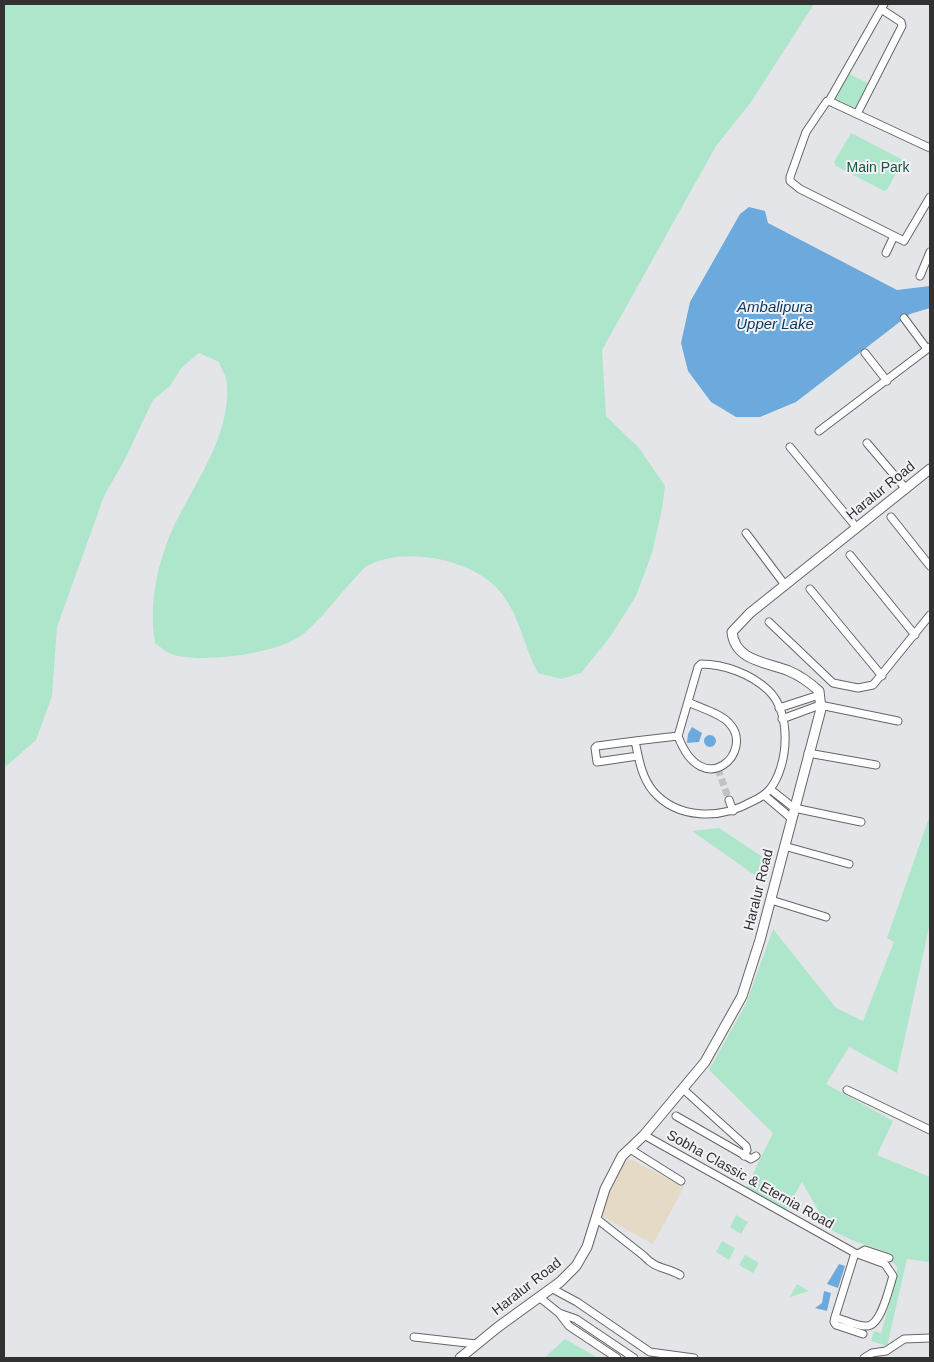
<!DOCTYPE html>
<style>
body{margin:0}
#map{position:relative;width:934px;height:1362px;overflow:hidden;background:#e4e5e8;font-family:Helvetica,sans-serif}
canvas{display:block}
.frame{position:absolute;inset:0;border:5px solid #313132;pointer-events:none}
</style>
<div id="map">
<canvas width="934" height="1362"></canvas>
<div class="frame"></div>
</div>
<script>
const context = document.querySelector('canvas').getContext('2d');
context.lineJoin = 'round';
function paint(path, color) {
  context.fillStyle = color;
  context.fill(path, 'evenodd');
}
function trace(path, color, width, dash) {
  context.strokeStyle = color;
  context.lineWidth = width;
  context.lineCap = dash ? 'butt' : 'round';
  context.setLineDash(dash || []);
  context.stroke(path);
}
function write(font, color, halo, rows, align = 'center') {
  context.font = font + ' Helvetica,sans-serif';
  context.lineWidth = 4;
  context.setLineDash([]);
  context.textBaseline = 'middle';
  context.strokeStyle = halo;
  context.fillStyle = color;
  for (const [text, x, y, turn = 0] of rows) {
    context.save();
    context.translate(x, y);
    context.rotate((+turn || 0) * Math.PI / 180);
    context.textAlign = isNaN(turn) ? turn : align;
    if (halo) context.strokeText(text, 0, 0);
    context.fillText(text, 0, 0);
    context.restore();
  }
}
const commercial = new Path2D(`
 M628 1158 684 1187 653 1244 602 1216 614 1179Z`);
const green = new Path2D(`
 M4 4H814L751 102 716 146 602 350 606 416 639 448 665 486 662 509 652 553 636 596 610 637 581 673 561 679 538 673C524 647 520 617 502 594 476 559 404 545 367 566 362 569 358 575 354 579 340 594 318 623 302 635 276 654 205 663 174 655 167 653 160 647 155 643 149 606 156 570 170 535 191 486 231 440 227 383 226 376 221 368 219 362L199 353 182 367 170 386 153 400 125 459 104 496 57 627 52 696 36 740 4 768Z
 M847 73 868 83 855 109 834 99Z
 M851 133 903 160 887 190 884 191 836 166 834 162Z
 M930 815V923L897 1073 849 1047 826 1084 893 1121 877 1155 930 1177V1262L907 1259 887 1346 871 1341 874 1331 881 1333 897 1276V1267L891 1261 893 1254 854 1241 829 1229 802 1182 785 1211 746 1188 773 1133 709 1070 746 1004 773 929 836 1008 863 1021 894 942 887 938Z
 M719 828 770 862 766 883 692 831Z
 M736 1215 748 1222 741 1234 730 1227Z
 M722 1241 735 1248 729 1260 716 1252Z
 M745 1255 759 1263 753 1273 739 1265Z
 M797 1284 809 1291 790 1297Z
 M565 1339 598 1358H544Z`);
const water = new Path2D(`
 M749 207 765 211 768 223 897 290 930 286V308L910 314 796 402 760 417H736L711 402 688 371 681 343 690 302 740 214Z
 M692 727 702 733 699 742 687 743 688 734Z
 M704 741a6 6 0 1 1 12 0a6 6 0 1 1-12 0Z
 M839 1264 845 1266 838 1288 827 1284Z
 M824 1291 831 1293 827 1311 815 1308 822 1303Z`);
const minorTunnel = new Path2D(`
 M718 769 729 800`);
const minor = new Path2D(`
 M829 101 884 4
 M857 114 902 26 901 22 881 9
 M930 148 831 102 827 101 806 132 790 177V181L800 189 904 241 930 197
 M886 253 894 236
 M920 276 930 252
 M904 318 927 349
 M865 353 887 381
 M819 431 930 347
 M867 443 906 489
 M790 447 857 528
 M891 517 930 566
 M746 533 785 585
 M850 555 915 635
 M810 589 882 676
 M769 622 833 683 858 688 873 685 930 615
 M701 664C724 664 751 674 768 690 792 712 789 765 770 789 765 795 758 799 751 802 721 819 678 820 653 791 641 776 639 759 635 741L678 736 698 667Z
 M779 708 819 695
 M782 719 820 705 898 721
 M678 736C703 803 756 751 729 723 720 713 700 708 688 702
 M635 741 597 746 595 748 597 762 638 756
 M808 753 876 765
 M770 789 794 808 861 822
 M764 795 791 818
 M729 800 733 811
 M784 846 849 864
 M771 900 826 917
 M683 1089 746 1146 747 1150 744 1156
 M847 1090 930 1130
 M676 1116 751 1159 756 1156
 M644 1135 855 1253
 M630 1149 681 1181
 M597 1219 644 1256C655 1269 666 1267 680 1275
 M855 1253 885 1264 893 1276C889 1288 881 1327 866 1326 856 1326 845 1320 835 1317Z
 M858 1254 865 1250 889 1258
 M551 1288 577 1302 650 1352 694 1358
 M539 1297 559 1313 576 1319 634 1358
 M559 1313 569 1326 617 1358
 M835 1317 834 1322 836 1325 863 1334
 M414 1337 476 1344
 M864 1358 872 1353 886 1351 904 1339 930 1338`);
const tertiary = new Path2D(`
 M460 1358 498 1327 560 1282 576 1266 587 1247 605 1189 622 1156 644 1135 705 1062 742 996 760 940 821 709 819 691C809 682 801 676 789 671 766 662 735 661 732 632L750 613 930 469`);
const parkNames = [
 ["Main Park",878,168]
];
const streetNames = [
 ["Haralur Road",881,491,-39],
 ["Haralur Road",759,890,-76],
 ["Sobha Classic & Eternia Road",750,1180,29],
 ["Haralur Road",527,1287,-38]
];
const waterNames = [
 ["Ambalipura",775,308],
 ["Upper Lake",775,325]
];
paint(commercial, '#e5dac6');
paint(green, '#ade6ca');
paint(water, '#6caadd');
trace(minorTunnel, '#c0c1c4', 7, [7, 3.5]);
trace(minor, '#656669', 9);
trace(tertiary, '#656669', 11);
trace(minor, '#fff', 7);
trace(tertiary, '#fff', 9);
write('14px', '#15563d', '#f2f2f6', parkNames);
write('14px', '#313132', '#f2f2f6', streetNames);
write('italic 15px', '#08395b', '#f2f2f6', waterNames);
</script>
